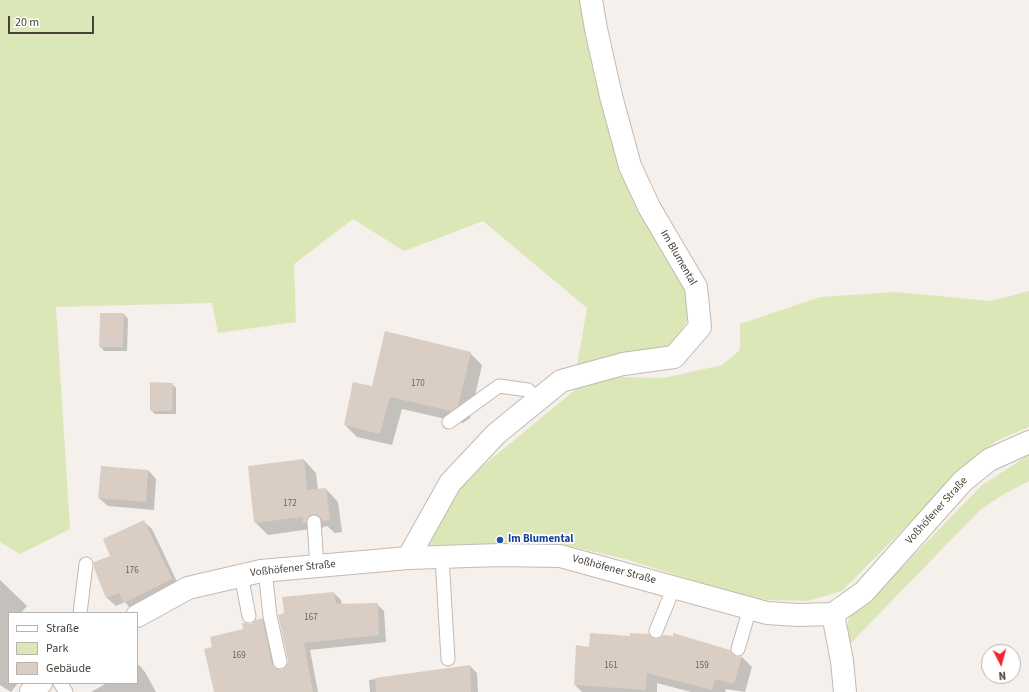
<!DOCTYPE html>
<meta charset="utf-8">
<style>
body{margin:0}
#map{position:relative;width:1029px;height:692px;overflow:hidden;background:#f5f0ec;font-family:"Source Sans 3",sans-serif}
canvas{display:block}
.legend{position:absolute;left:8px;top:612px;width:130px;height:72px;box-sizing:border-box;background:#fff;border:1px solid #b6b3b0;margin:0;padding:5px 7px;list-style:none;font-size:12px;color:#494039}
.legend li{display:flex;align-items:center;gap:8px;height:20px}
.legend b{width:20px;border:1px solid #b6b3b0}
.north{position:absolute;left:981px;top:644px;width:40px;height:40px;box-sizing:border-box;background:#fff;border:1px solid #b6b3b0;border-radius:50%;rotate:174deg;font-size:11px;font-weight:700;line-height:16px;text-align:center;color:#494039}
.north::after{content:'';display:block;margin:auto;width:14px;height:18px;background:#f22630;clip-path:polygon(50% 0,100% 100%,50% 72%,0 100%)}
.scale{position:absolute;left:8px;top:16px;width:86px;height:18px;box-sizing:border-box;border:2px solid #494039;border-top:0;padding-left:5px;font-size:12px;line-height:14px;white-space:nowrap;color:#494039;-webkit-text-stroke:3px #fff;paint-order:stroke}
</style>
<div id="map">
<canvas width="1029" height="692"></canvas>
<ul class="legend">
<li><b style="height:5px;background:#fff"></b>Straße</li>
<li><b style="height:11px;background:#dbe7b6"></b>Park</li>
<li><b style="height:11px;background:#dacdc4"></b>Gebäude</li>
</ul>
<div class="north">N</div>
<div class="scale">20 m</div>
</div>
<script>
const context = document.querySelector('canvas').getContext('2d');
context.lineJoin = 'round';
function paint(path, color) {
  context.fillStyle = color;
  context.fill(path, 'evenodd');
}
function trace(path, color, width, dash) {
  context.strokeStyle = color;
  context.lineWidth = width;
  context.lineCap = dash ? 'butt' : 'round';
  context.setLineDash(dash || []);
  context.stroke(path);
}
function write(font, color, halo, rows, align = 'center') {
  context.font = font + ' "Source Sans 3",sans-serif';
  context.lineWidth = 3.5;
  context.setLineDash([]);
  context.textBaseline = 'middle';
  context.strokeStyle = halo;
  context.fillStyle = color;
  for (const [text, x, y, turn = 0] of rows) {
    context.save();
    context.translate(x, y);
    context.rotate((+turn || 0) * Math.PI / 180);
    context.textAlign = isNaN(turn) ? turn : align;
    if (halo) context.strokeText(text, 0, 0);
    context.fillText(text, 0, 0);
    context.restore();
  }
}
const green = new Path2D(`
 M0 0H582L586 37 600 99 624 174 688 285 689 317 682 330 670 346 647 354 577 366 587 308 483 221 404 251 353 219 294 264 296 322 218 333 212 303 56 307 70 529 20 554 0 542Z
 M1029 291V427L996 441 960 472 842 591 808 601 767 600 731 592 625 559 561 544 426 545 456 488 581 385 619 377 664 378 722 365 740 350V324L820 297 896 292 991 301Z
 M1029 455V481L1004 494 980 510 848 646 847 627 850 614 876 594 982 485Z`);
const shadow = new Path2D(`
 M124 314 128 319 127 351H104L100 346Z
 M470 353 482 365 470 418 463 423 402 409 392 445 357 437 345 425 373 388Z
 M172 384 176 388V414H155L151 410Z
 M304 460 316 473 318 490 326 489 338 502 342 532 335 533 327 526 321 528 318 534 311 529 268 535 255 522Z
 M148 470 156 479 154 510 108 506 99 498Z
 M143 521 152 529 180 588 133 611 125 602 116 606 107 598 95 567 112 556Z
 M0 580 27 606 21 613H9V683H18L11 692 0 685Z
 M334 593 341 600 342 605 377 604 384 611 386 642 310 650 318 692H215L213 648 262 619 269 627 279 670 281 671 286 668Z
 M653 639 730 651 736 657H742L752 667 745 692 726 689 725 692H691L657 683V692H582L575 685 590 648Z
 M139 665 145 672 156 692H91L107 683H137V666Z
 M470 666 477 673 478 692H370L369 680Z`);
const building = new Path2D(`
 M100 313H124L123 347H99Z
 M385 331 471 352 458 406 451 411 390 397 380 434 344 425 353 382 372 386Z
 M150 382 173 383 172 411H150Z
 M304 459 307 490 326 488 330 520 322 521 318 515 314 514 309 516 306 523H303V517L254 523 248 466Z
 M101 466 148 470 146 502 98 498Z
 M144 520 172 579 124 603 119 593 106 598 94 568V562L110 556 103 539Z
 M334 592 336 604 378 603 379 635 304 643 313 692H214L204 649 212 647 210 637 243 629 242 623 251 624 256 620 262 618 272 664 277 669 282 670 287 665 288 661 278 615 284 613 282 597Z
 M590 633 630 636V633L649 634 653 638 657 639 663 635 673 636V633L730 650 735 657 742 656 734 684 715 679 712 690 647 673 646 690 574 685 576 645 589 647Z
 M470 665 471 692H376L375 678Z`);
const service = new Path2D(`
 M449 422 499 386 528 390 539 400
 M314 522 317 566
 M442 557 448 659
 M265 570 270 616 280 662
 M241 575 249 616
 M80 613 86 564
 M656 631 674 587
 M738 649 750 608
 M60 683 66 692`);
const minor = new Path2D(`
 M408 558 450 483 496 434 561 381 623 364 674 357 700 327 696 287 649 207 630 166 611 96 596 29 591 0
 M833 614 842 661 845 692`);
const tertiary = new Path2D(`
 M137 616 188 588 261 571 408 558 500 555 560 556 767 613 798 615 833 614 864 592 963 481 989 460 1029 442
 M31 692 41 683`);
const markers = [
 [500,540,4,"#1a4fb4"]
];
const numberNames = [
 ["170",418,384],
 ["172",290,504],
 ["176",132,571],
 ["167",311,618],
 ["169",239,656],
 ["161",611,666],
 ["159",702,666]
];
const streetNames = [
 ["Im Blumental",678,258,60],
 ["Voßhöfener Straße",937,511,-48],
 ["Voßhöfener Straße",293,569,-6],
 ["Voßhöfener Straße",614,570,15]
];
const transitNames = [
 ["Im Blumental",508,540]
];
paint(green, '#dbe7b6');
paint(shadow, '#0003');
paint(building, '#dacdc4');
trace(service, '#c4b9b1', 15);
trace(minor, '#c4b9b1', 24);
trace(tertiary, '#c4b9b1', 24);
trace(service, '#fff', 13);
trace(minor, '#fff', 22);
trace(tertiary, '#fff', 22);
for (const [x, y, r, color] of markers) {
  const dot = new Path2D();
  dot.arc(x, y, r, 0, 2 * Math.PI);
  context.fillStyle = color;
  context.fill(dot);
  trace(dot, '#fff', 1.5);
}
write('9px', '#6d635c', null, numberNames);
write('11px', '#494039', '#fff', streetNames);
write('bold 11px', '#164399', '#fff', transitNames, 'left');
</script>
